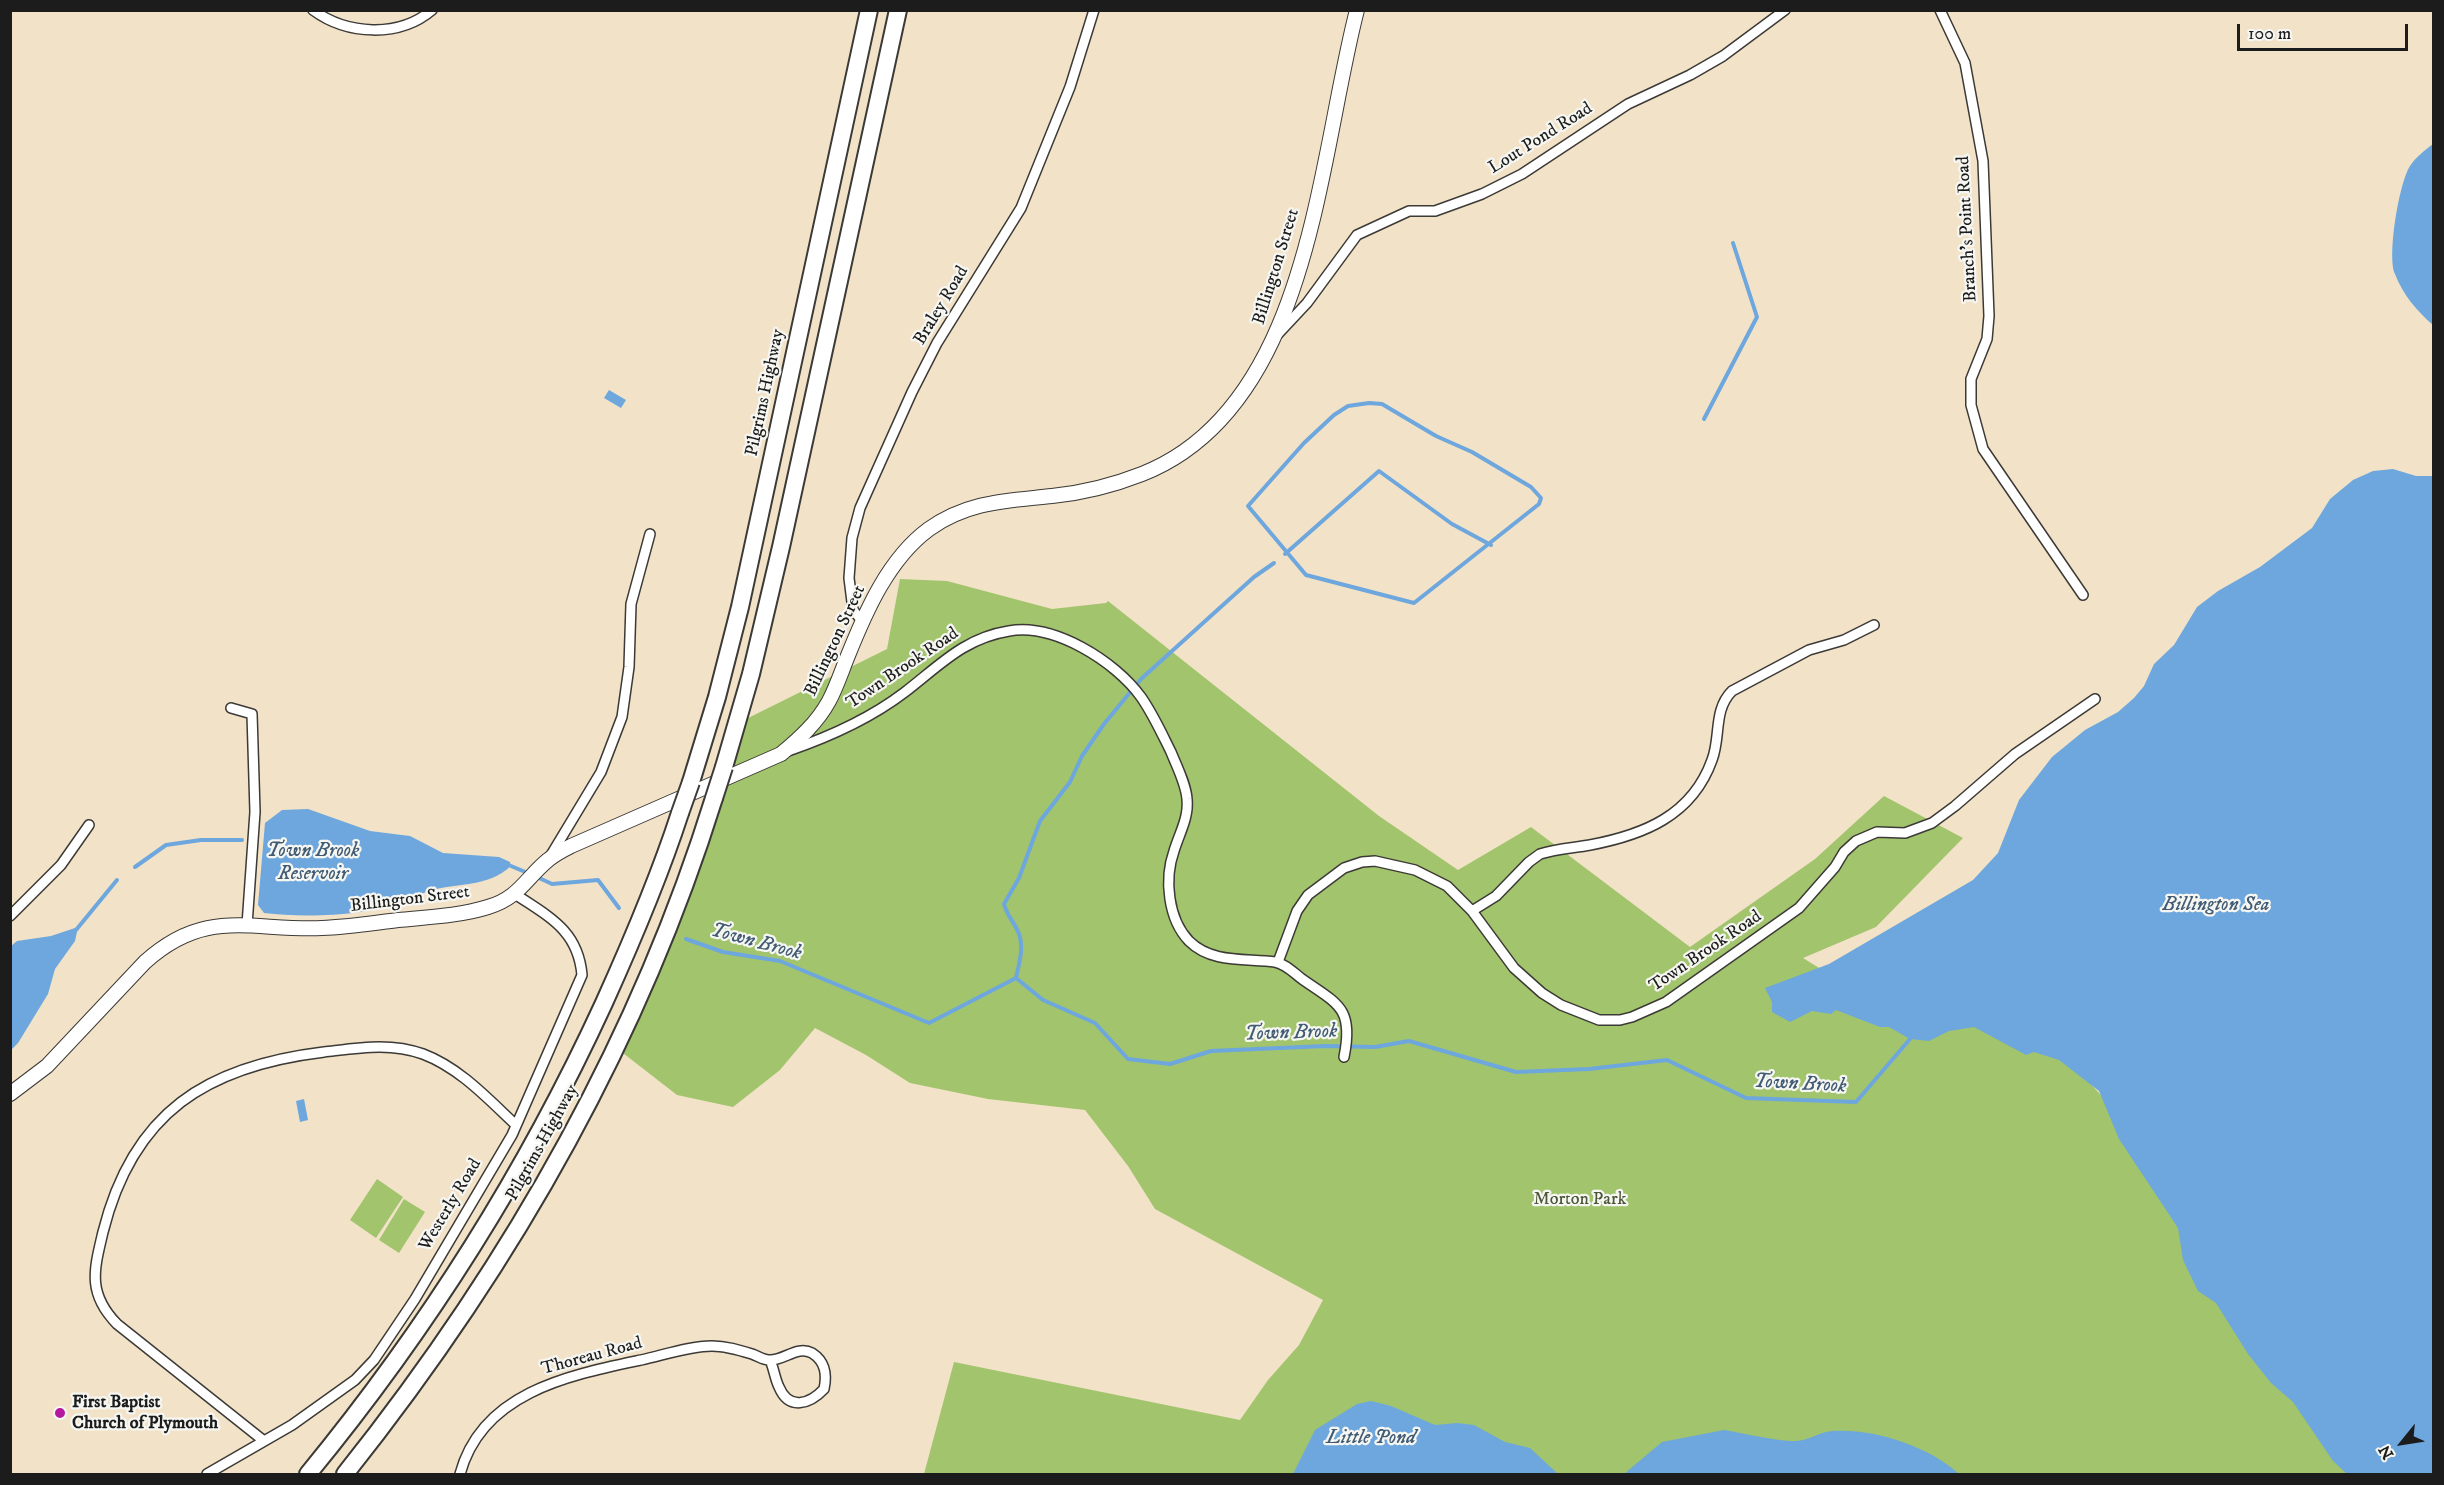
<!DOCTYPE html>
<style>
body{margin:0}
#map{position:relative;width:2444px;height:1485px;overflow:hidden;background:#f2e2c8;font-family:"IM FELL DW Pica",serif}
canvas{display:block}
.frame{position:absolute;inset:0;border:12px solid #1c1c1c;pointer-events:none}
.north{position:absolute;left:2372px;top:1413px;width:60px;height:60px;-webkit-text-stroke:4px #f6f6f2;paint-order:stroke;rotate:240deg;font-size:16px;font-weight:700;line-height:24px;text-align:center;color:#1c1c1c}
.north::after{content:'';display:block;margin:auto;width:21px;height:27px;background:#1c1c1c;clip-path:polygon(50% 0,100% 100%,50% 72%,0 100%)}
.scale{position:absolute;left:2237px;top:24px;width:171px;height:27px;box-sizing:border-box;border:3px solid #1c1c1c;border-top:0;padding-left:8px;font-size:18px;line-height:21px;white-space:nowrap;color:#1c1c1c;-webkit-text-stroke:4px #f6f6f2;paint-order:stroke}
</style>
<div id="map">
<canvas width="2444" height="1485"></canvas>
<div class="frame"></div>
<div class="north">N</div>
<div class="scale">100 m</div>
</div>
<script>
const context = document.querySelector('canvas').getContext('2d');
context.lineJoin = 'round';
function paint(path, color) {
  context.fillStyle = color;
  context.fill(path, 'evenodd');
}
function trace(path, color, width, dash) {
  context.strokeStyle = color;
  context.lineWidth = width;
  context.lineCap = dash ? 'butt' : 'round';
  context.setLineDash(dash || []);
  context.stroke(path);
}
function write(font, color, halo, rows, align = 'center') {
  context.font = font + ' "IM FELL DW Pica",serif';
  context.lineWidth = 4.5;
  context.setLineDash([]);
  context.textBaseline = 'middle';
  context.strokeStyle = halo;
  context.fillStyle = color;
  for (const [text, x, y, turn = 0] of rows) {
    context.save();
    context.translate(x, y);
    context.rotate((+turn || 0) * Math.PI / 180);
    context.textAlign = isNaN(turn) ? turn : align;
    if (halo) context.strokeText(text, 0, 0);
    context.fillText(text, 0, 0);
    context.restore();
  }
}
const green = new Path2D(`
 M900 579 947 581 1052 609 1106 603 1108 601 1379 816 1458 870 1531 827 1690 947 1815 859 1884 796 1963 838 1876 927 1803 958 1855 990 1914 1005 2068 1059 2110 1105 2388 1474H924L954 1362 1240 1420 1268 1380 1299 1345 1323 1300 1155 1209 1128 1166 1085 1110 988 1099 910 1083 866 1055 815 1028 780 1070 733 1107 677 1095 619 1050 659 959 728 728 887 649Z
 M377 1179 403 1197 376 1238 350 1220Z
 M404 1199 425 1212 399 1253 379 1240Z`);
const water = new Path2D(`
 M2433 144V325C2417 311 2403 295 2395 274 2387 256 2399 183 2410 166 2416 157 2425 150 2433 144Z
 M609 390 626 400 621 408 604 398Z
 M2393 469 2416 476H2434V1474H2347L2333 1461 2293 1402 2271 1383 2248 1354 2216 1303 2198 1291 2183 1260 2178 1228 2119 1139 2099 1091 2059 1060 2034 1052 2026 1055 1974 1027 1949 1031 1929 1041 1910 1039 1889 1027H1880L1836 1010 1831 1014 1812 1011 1790 1022 1772 1012V1002L1765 988 1829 964 1973 880 1998 853 2019 800 2052 757 2085 730 2118 712 2134 698 2144 686 2154 664 2174 645 2197 607 2218 591 2260 567 2312 528 2330 499 2353 480 2373 471Z
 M308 809 370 831 410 836 443 853 499 857 510 862 511 866C487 888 458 882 429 891 421 893 413 899 404 902 366 916 304 918 264 913L258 905 265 823 282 810Z
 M78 927 75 941 55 969 48 994 18 1043 11 1050V946L17 941 51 936Z
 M304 1099 308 1120 300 1122 296 1101Z
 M1371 1401 1391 1406 1435 1425 1457 1423 1474 1425 1505 1442 1530 1448 1558 1474H1293L1315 1430 1357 1404Z
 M1724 1430C1742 1433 1780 1442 1797 1441 1809 1440 1820 1432 1832 1431 1873 1428 1929 1446 1959 1474H1624L1662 1442Z`);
const stream = new Path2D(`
 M1369 403 1382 404 1436 436 1472 452 1531 487 1541 498 1539 504 1414 603 1306 575 1248 506 1304 443 1334 415 1348 406Z
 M1704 419 1757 317 1733 243
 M1285 554 1379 471 1452 524 1491 545
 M511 866 530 874
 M135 867 166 845 201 840H242
 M537 877 552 884 598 880 619 908
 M76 930 117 880
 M686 939 723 952 780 961 929 1023 1016 978 1043 1000 1095 1023 1128 1059 1170 1064 1211 1051 1325 1046 1375 1047 1409 1041 1516 1072 1589 1069 1667 1060 1746 1098 1856 1102 1910 1039
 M1016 978C1019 964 1024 948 1019 934 1015 923 1007 916 1004 904L1019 878 1040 821 1070 782 1082 756 1104 724 1141 679 1254 577 1274 563`);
const street = new Path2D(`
 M313 10C347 35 399 38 432 10
 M1940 10 1965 63 1983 161 1989 316 1987 339 1971 379V405L1983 449 2083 595
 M1278 334 1307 303 1357 235 1409 211H1435L1482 194 1522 174 1628 104 1690 75 1723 56 1785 10
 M862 621 853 610 849 578 852 538 860 508 912 392 937 343 1021 208 1070 87 1094 10
 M231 708 252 714 255 812 247 925
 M788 751C829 737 871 718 905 692 939 666 964 638 1009 631 1054 623 1115 661 1141 697 1153 714 1162 734 1171 752 1177 767 1186 784 1187 799 1189 818 1179 834 1174 851 1164 879 1168 919 1189 941 1212 964 1247 958 1275 962 1286 964 1294 973 1302 979 1338 1004 1354 1008 1344 1057
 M551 855 601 772 622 717 629 667 631 604 650 534
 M1472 911 1496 896 1529 862 1540 854C1556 849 1573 848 1590 845 1643 835 1692 816 1712 760 1721 737 1713 710 1732 691L1809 650 1844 640 1874 625
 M10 916 61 865 89 825
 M1278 962 1297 911 1308 895 1344 868 1362 862 1375 861 1415 870 1447 886 1472 911 1514 968 1542 993 1561 1005 1599 1020H1620L1632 1017 1666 1002 1799 908 1835 867 1844 852 1856 841 1877 832 1905 833 1932 823 1955 806 2015 754 2095 699
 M264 1441 117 1324C87 1293 94 1270 103 1232 133 1112 207 1066 324 1052 358 1048 390 1042 423 1054 460 1068 488 1099 516 1125
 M207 1474 292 1425 355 1380 374 1360 415 1299 512 1135 582 975C578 930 549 917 515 894
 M460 1474C482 1392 570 1375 641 1360 664 1355 689 1346 712 1346 726 1346 739 1350 752 1354 758 1356 763 1360 769 1360 784 1361 797 1345 812 1353 826 1362 827 1375 824 1389 810 1404 789 1411 779 1387 775 1379 774 1369 770 1360`);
const secondary = new Path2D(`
 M10 1094 47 1066 145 962C206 907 250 931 322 928 347 927 373 923 398 920 429 917 459 916 488 907 519 898 526 878 548 860 555 854 563 850 571 846L781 754C799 739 817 723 829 701 836 688 841 673 847 658 865 613 888 559 929 529 968 501 1007 501 1052 496 1082 493 1114 485 1142 474 1310 408 1318 160 1357 10`);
const highway = new Path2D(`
 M724 767 751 674 781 547 898 10
 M691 782 717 697 740 607 869 10
 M308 1474C428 1328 525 1175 604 1003 632 941 659 878 680 813
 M345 1474C506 1272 637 1046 714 798`);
const highwayBridge = new Path2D(`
 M714 798 724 767
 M680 813 691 782`);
const markers = [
 [60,1413,6,"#b5179e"]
];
const streetNames = [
 ["Lout Pond Road",1541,139,-32],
 ["Branch's Point Road",1968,229,-93],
 ["Billington Street",1277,267,-73],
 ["Braley Road",942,306,-59],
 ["Pilgrims Highway",766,393,-78],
 ["Billington Street",836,641,-65],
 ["Town Brook Road",903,669,-34],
 ["Billington Street",410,900,-7],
 ["Town Brook Road",1706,952,-34],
 ["Pilgrims Highway",543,1143,-61],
 ["Westerly Road",451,1205,-59],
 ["Thoreau Road",592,1357,-15]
];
const parkNames = [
 ["Morton Park",1580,1200]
];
const poiNames = [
 ["First Baptist",72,1403],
 ["Church of Plymouth",72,1424]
];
const waterNames = [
 ["Town Brook",313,852],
 ["Reservoir",313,875],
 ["Billington Sea",2216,906],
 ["Town Brook",756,943,15],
 ["Town Brook",1291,1034,-2],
 ["Town Brook",1800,1085,3],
 ["Little Pond",1371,1439]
];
paint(green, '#a2c46d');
paint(water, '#6da7dd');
trace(stream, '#6da7dd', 4);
trace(street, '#3c3a36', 12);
trace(secondary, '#3c3a36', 16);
trace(highway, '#3c3a36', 20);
trace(street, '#fff', 9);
trace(secondary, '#fff', 14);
trace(highway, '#fff', 16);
trace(highwayBridge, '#3c3a36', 20, []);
trace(highwayBridge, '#fff', 16);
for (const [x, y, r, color] of markers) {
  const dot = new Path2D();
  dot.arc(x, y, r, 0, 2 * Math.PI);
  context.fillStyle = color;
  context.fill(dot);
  trace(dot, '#f6f6f2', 2);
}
write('18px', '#1c1c1c', '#f6f6f2', streetNames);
write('18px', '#4b5738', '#f6f6f2', parkNames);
write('bold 18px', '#1c1c1c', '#f6f6f2', poiNames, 'left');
write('italic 20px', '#405b73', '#f6f6f2', waterNames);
</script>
